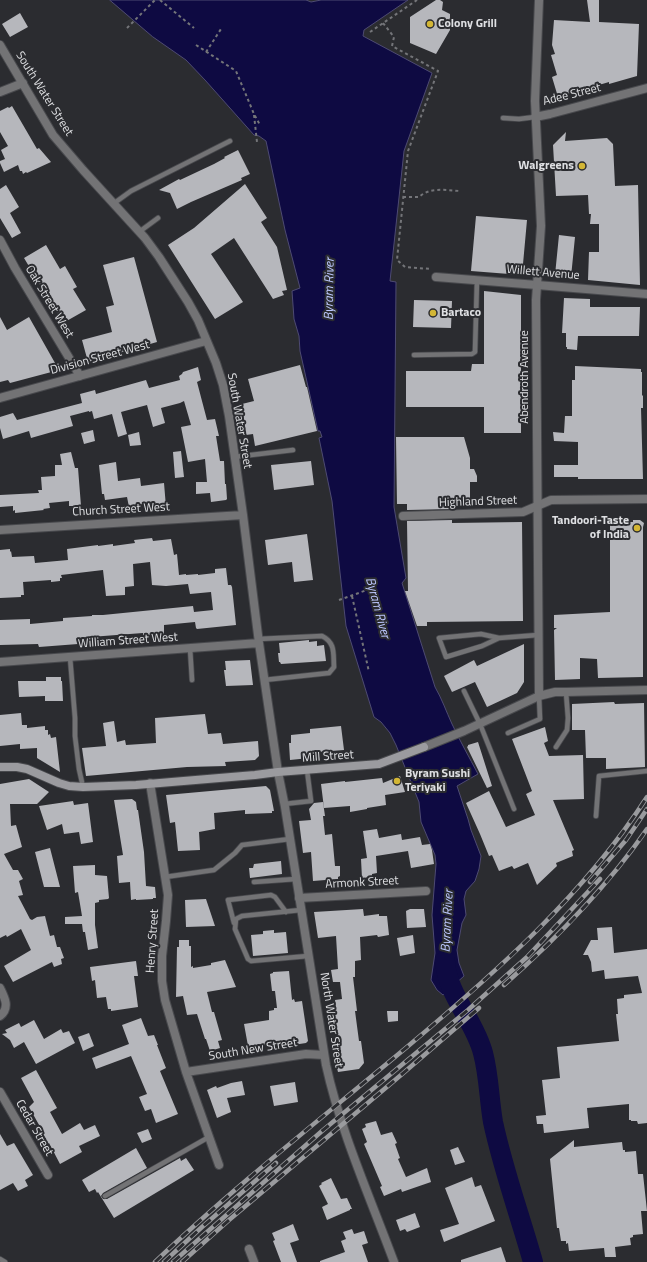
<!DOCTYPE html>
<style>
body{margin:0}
canvas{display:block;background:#2b2c30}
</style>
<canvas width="647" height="1262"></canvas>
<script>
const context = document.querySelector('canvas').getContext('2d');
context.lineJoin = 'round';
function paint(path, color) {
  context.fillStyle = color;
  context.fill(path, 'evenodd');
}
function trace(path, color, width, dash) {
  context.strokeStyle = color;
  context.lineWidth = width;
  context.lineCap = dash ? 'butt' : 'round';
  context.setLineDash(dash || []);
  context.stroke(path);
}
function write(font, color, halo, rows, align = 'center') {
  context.font = font + ' "Titillium Web",sans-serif';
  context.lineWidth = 4;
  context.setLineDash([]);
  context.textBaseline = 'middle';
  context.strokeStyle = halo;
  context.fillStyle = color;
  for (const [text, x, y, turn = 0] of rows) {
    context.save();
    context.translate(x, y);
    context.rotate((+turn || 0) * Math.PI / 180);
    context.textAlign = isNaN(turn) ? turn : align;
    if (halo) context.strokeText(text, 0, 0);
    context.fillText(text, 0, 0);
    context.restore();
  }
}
const water = new Path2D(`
 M110 0H306L311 2 321 0H408L364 30 363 36 432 73 404 151 390 281 396 282 394 507 406 578 402 583 435 687C442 699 446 711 452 724 460 741 469 757 478 774L457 786 468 819 471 830 481 856 479 869 475 881 466 891 464 899 466 915 462 923 457 950 459 963 464 976 443 995 437 990 431 980 435 953 432 915 436 864 435 855 421 822 419 802 396 745 390 733 381 722 374 717 346 626 332 501 319 438 322 437 320 431H318L300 351 299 336 294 319 292 291 300 288 285 230 266 141 259 136 254 135 205 80 186 60 153 37Z`);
const river = new Path2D(`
 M445 961C447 995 475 1021 483 1053 489 1075 489 1099 493 1122 503 1169 520 1216 533 1262`);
const building = new Path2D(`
 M436 0H440L443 2 442 10 450 14V30L436 54 410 43V17Z
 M587 0H599V22L639 24 637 76 609 84V82L558 97 552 77 557 75 551 55 555 54 552 45 554 20 590 22Z
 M20 13 28 27 10 37 2 24Z
 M12 106 37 149 39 148 51 162 27 173 26 172 23 174 22 171H20L18 165 4 172 0 163V161L5 159 1 150 8 146 0 132V111L8 107 9 108Z
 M566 132 565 141 607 138 613 144 615 186 638 185 640 285 588 280 589 252H599V224H590L591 214H589L588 195 556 196 553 145Z
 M238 150 250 174 241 178 242 180 191 202 177 209 170 193 159 190 179 179 180 180 214 164 225 158 224 157Z
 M245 184 267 218 261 222 277 247 287 290 282 291 284 295 273 299 234 238 211 254 243 302 215 319 168 245 194 228Z
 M6 185 19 207 10 213 21 233 12 238 0 218V189Z
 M476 216 527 220 522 275 471 271Z
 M559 235 575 237 571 277 555 275Z
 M46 245 60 269 65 266 77 287 73 289 86 310 63 323 24 258Z
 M134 257 157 342 88 362 82 340 112 332 106 307 114 305 103 265Z
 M484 291 521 295V433H484V407H406V371H471L472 364H484Z
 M564 298 590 299V307H640L639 336H578L577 350 567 349V347H566V333H562Z
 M414 300 452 301 451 328 413 327Z
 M0 317 7 330 29 317 59 370 10 383 8 380 0 382Z
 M300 365 306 387H307L317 431 255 446 253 434 246 435 242 404 254 401 248 379Z
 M575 366 641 369V372H642V395L643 396V408H641L643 479H578V477H554V465H578V442L554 441 553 432 564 433 565 416H572V380H575Z
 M198 367 201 380 197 382 207 420 215 419 219 436H216L220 461H224L225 484H226L227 499 226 500 211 502 210 493 196 494V482H207L205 459 188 462 181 427 191 425 184 401 180 403 161 408 165 423 153 427 147 405 121 412 127 434 118 437 112 414 94 419 92 411 89 412V411L70 416 73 426 31 438 29 431 3 439 0 428V417L13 413 17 420 82 403 80 394 95 390 96 394 146 380 149 388 180 380 179 376 182 374 183 372Z
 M93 430 95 441 84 444 81 433Z
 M139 432 141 445 130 446 128 435Z
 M396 437H464L470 458V469H474L477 476V482H470V504H452V509L407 510V504H397Z
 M181 451 184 477 175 478 173 452Z
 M71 452 75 468H78L81 506H69V501L49 503 50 508 43 509 44 510 15 513V510L13 511V506L0 507V495L39 493 38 490H42L41 477 55 476V465H62L60 454Z
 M311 461 314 485 274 490 271 465Z
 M116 462 118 481 140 478 141 486 164 483 166 507 151 508 150 504 129 507 127 497 105 500 104 494H102L99 465Z
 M452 520V523L522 522 523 621 427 622V626H417L405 591H408L407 521Z
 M633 520H640L644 523 643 527V677L598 678 597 659 580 658V679L555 680 554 630 557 628H554V615L610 612V522H633Z
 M307 534 313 580 294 582 292 562 268 565 265 540Z
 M152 538 153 541 171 539 174 555 177 554 179 575 186 574V575L198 574V575L215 573V569L226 568 228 585H231L232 587 236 625 197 629 196 628 195 622 164 625V634L143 636V633L77 638 78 644 39 647 38 644 0 645V620L30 619V624L63 621V618L92 616V615H103L193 606 194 612 213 610 211 592 190 594 188 584 166 586 152 585 150 562 133 564 134 586 125 587V595L106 596 103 570 61 575 62 578H60V581L51 582V580L23 582 24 595H21V597L0 598V550L10 549V552L11 551 12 557 34 556 35 563 68 560 67 549 98 545V546L113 544V546L135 543 134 540Z
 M309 640V642L317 641V646L324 645 326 661 281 664 280 662H279L278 653H280L279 643Z
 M524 644V682L517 693 487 707 475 682 452 692 444 676 474 660 477 666Z
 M250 660 253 685 226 686 224 670H226L225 661Z
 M46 677H61V681H62L63 701H45V696L19 697 18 681H46Z
 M614 702 615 704 644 703 645 767 606 769V758H586L585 730H572V704Z
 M21 713 22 725H27V728L45 726V730H48V735L50 734 51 738 56 737 60 772 37 758V748L20 749V744L0 746V715Z
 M205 714 208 734 221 733 223 744 258 741 259 756 255 760 225 762 226 766 187 767 86 776 82 748 106 746 103 723 114 721 117 742 125 740 126 745 156 743 155 718Z
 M341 726 344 750 318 752 319 757 290 760 289 743H291V735L310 733V729Z
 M545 727 548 741 544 743 549 756 583 755 584 799 553 800 574 850 572 851 573 856 556 863 557 866 537 885 528 863 514 869 512 866 499 871 492 855 489 856 480 834 466 803 489 791 506 827 535 815 526 794 532 791 512 739Z
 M478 742 492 786 487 788 467 747 468 746V745Z
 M400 776 405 792 385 795 386 805 367 808V809L350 812V806L324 808 321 784 345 781V782L382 778 383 783Z
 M29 779 49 792 37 804H10L11 826 16 825 22 847 4 854 13 870H18L23 879 19 881 23 895 18 896 30 919 32 920 37 917 45 916 50 936 54 935 57 947H60L64 958 61 959 62 964 54 967 52 962 13 982 4 966 31 950 21 929 7 937 6 935 0 938V784Z
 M266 786 270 790 274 811H272V813L245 814V810L214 813 215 829 199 832 200 850 178 851 175 822 170 823 166 795Z
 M132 799 136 802 137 810H138L144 852 146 886 155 887 156 898H153V899L136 900V899L131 900 130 882 119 883 117 856 123 855 114 800Z
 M73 801 74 805 88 803 93 842 81 844 79 832 64 834 62 824 47 830 39 806Z
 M323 802 325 816H323L325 835 332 834 335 866H340V876L338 877V879L313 881 311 852 303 853 299 821 311 820 309 809 314 803Z
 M377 829 379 838 401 834 402 840 420 837 422 845 430 844 432 850 434 864 411 868 408 851 376 856 377 873 372 874V877L362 878 361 859 367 858 363 831Z
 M50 848 60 887H44L35 852Z
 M281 861 282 874 250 878 249 868H253L254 864Z
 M95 865V875L107 876 109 898 108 899 99 900V902L95 903V925L98 948 88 950 85 932H83L82 924H65V917L82 916 78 892 75 893 73 866Z
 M206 899 215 926 186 927 185 900Z
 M363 909 364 916 379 914V916H387L389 935 378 937 377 935 360 937 361 960 355 961V977H353L357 1011H355L359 1041H361L364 1063 359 1069 338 1072 334 1056 335 1053 339 1051 334 1009 336 1008 335 1000 342 999 340 982H333L331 970 338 969 336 936 318 938 314 912Z
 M410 909H424L426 927 407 928 406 911Z
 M612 927 614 953 647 949V1123L638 1124 637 1121H631V1120H629V1104L587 1108 589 1128 544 1133 543 1124H537L536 1116 546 1115 542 1080 560 1078 557 1047 619 1041 616 1014H618L617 999 624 998V995L642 993 638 976 605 979 604 970 592 972 591 962 588 955H583L591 940H598L597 928Z
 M274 930V933L286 932 288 953 253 956 251 935 263 934V931Z
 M413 935 415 953 400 956 397 938Z
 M179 940H189V946H191V967L193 966V968L211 965V963L225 960 236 987 207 992 212 1012H214L222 1040 218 1041 220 1048 210 1051 206 1039H205L197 1014 187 1015 183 996 176 997 177 947H179Z
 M136 961 138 976H134L138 1007 111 1011V1009H108L106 997 97 998 95 980 92 981 90 967Z
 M289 971 292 1000 294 999 295 1002 302 1001 308 1041 306 1043 273 1048 272 1044 249 1048V1045L248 1046 244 1024 269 1020V1011L274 1010V1008H277L275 991H272L270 974 273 973V972Z
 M387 1011H398V1021L388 1022Z
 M141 1018 148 1036 154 1035 158 1045H157L166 1068 160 1071 178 1114 156 1123 151 1109 145 1111 139 1097 147 1094 131 1056 96 1069 92 1058 129 1044 122 1025Z
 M34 1020 44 1039 61 1029 63 1033 69 1031 75 1043 36 1064 24 1042 14 1048 10 1040 2 1034 7 1033 5 1030 19 1023 21 1027Z
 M89 1033 94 1046 83 1051 78 1037Z
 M36 1070 57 1108 50 1112 62 1134 80 1123 84 1130 95 1125 100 1136 79 1146 82 1152 60 1164 49 1143 47 1144 41 1133 43 1132 29 1107 34 1102 21 1078Z
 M242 1081 245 1095 227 1098 231 1112 217 1118 207 1090 216 1086 217 1088 231 1083Z
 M295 1082 298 1102 274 1106 270 1086Z
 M376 1121 381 1135 392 1132 397 1143 395 1144 400 1158 398 1159 406 1177 427 1168 431 1182 402 1192 401 1189 384 1196 380 1187 382 1186 364 1144 367 1142 362 1129 366 1127 365 1124Z
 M148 1129 152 1139 142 1143 137 1133Z
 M0 1134 7 1146 14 1143 33 1175 25 1180 28 1186 18 1191 13 1183 0 1190Z
 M574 1140V1147L622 1142 623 1150H625V1152L636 1151 638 1174H643L647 1211H641L643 1234 633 1235V1237L630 1238 631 1245 615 1247 616 1257H605L604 1248 569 1251 568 1243 566 1244V1241H561L559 1228H557L550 1159Z
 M458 1147 465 1162 455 1165 450 1150Z
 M136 1148 147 1168 103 1193 101 1196 103 1199H107L180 1158 181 1161 186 1158 194 1170 114 1218 98 1192 97 1193 95 1189 89 1192 82 1180Z
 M472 1177 475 1187 481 1185 495 1221 444 1242 440 1230 459 1224 445 1188Z
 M331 1178 341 1199 347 1198 352 1209H350V1210L327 1220 322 1207 328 1204 319 1186 322 1184 321 1183Z
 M415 1213 420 1227 407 1232 405 1229 400 1231 396 1220Z
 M293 1224 299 1240 290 1243 297 1262H281L273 1241 275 1240 272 1233Z
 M352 1229 354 1234 364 1231 368 1243 362 1245 368 1262H320V1261L345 1252 341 1241 346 1239 343 1232Z
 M501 1247 506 1262H461V1260Z`);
const path = new Path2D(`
 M160 0 194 28
 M383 23 394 37 392 46 438 71 408 151 397 260 405 267 431 269
 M127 28 155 0
 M370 32 417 0
 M196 45 236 71 254 114 260 125
 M206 52 221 29
 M254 115 257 142
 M403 197H419C430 187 445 190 460 191
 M352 596 369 672
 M339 600 367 590`);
const service = new Path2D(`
 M503 118 519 119 535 117
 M113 204 131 191 230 141
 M139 232 158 218
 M414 355 472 354 475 352 477 280
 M234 457 293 450
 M499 638 482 646 446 657 439 638 481 634 499 638 538 635
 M258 639 322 636C336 643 333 654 334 667L329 673 264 680
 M190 648 192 680
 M70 657 75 718V736L79 769 83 787
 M464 691 480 724 514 809
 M508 733 540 719 539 696
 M556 747 567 730 568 718 566 692
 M284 804 311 801 307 770
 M596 816 599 776 647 771
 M165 877 214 870 235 853 242 845 290 839
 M254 882 296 879
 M301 910 242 916 236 919 235 929 248 959 251 961 308 956
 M234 923 228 900 271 895 275 897 286 912
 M105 1196 209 1137
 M0 1259 5 1262`);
const minor = new Path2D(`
 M0 45 53 135 83 170 145 238 159 257 188 302 198 320 216 363 223 385 229 416 243 515 259 643 278 772
 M0 92 23 83
 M0 240 15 268 80 376
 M436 277 537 285 647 294
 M0 398 206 341
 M403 516 523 512 551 500 647 499
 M0 530 243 515
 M0 662 259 643
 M150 783 168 895 166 921 162 956V981L165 1000 186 1072 219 1165
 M299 898 426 891
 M0 988C5 998 10 1008 0 1016
 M186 1072 306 1054 324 1055
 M0 1092 48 1175
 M249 1249 254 1262`);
const tertiary = new Path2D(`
 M535 117 550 114 647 88
 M539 696 536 300 541 226 535 101 539 0
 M424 747 464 731 539 696 555 692H566L647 690
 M278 772 285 807 326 1065C341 1133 370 1197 394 1262`);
const secondary = new Path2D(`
 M0 767H17L27 769 59 783 69 786 83 787 136 785 255 775 278 772 379 764 424 747`);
const rail = new Path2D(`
 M590 882 626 840 647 809
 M504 985C557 938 607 887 647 829
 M155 1262C235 1186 322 1118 407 1047 495 973 584 895 647 797
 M164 1262 202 1227 276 1163
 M173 1262 322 1131 468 1010 527 957 600 879
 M182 1262 229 1220 401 1075 479 1008`);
const markers = [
 [430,24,4,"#d3b635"],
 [582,166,4,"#d3b635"],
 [433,313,4,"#d3b635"],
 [637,528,4,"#d3b635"],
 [397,781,4,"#d3b635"]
];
const poiNames = [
 ["Colony Grill",438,24],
 ["Walgreens",574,166,"right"],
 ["Bartaco",441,313],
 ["Tandoori-Taste",629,521,"right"],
 ["of India",629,535,"right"],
 ["Byram Sushi",405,774],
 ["Teriyaki",405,788]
];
const streetNames = [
 ["South Water Street",44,94,58],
 ["Adee Street",572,95,-14],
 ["Willett Avenue",543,273,5],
 ["Oak Street West",49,302,59],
 ["Division Street West",100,358,-15],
 ["Abendroth Avenue",525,377,-90],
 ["South Water Street",239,421,80],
 ["Highland Street",478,502,-2],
 ["Church Street West",121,510,-3],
 ["William Street West",128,641,-4],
 ["Mill Street",328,757,-4],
 ["Armonk Street",362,883,-3],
 ["Henry Street",153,941,-86],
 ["North Water Street",331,1020,81],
 ["South New Street",253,1050,-9],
 ["Cedar Street",34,1128,60]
];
const waterNames = [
 ["Byram River",330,289,-89],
 ["Byram River",377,608,75],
 ["Byram River",448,921,-87]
];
paint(water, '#0e0a42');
trace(water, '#4d4a72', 1);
trace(river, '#0e0a42', 20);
paint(building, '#b6b7bc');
trace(service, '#48494d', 6);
trace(minor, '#48494d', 10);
trace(tertiary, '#48494d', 10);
trace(secondary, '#48494d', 10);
trace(path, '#747579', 2, [3, 3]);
trace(service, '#737375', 4.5);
trace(minor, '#737375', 8);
trace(tertiary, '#737375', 8);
trace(secondary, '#9b9b9f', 8);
trace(rail, '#9a9b9e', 4.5);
trace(rail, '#2b2c30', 3, [9]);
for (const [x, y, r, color] of markers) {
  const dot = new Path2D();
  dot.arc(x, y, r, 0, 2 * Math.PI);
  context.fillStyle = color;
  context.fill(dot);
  trace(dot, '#2b2c30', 1.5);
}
write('bold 12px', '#dfe0e3', '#2b2c30', poiNames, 'left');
write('12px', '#dfe0e3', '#2b2c30', streetNames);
write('italic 13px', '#bcc7fe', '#2b2c30', waterNames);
</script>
